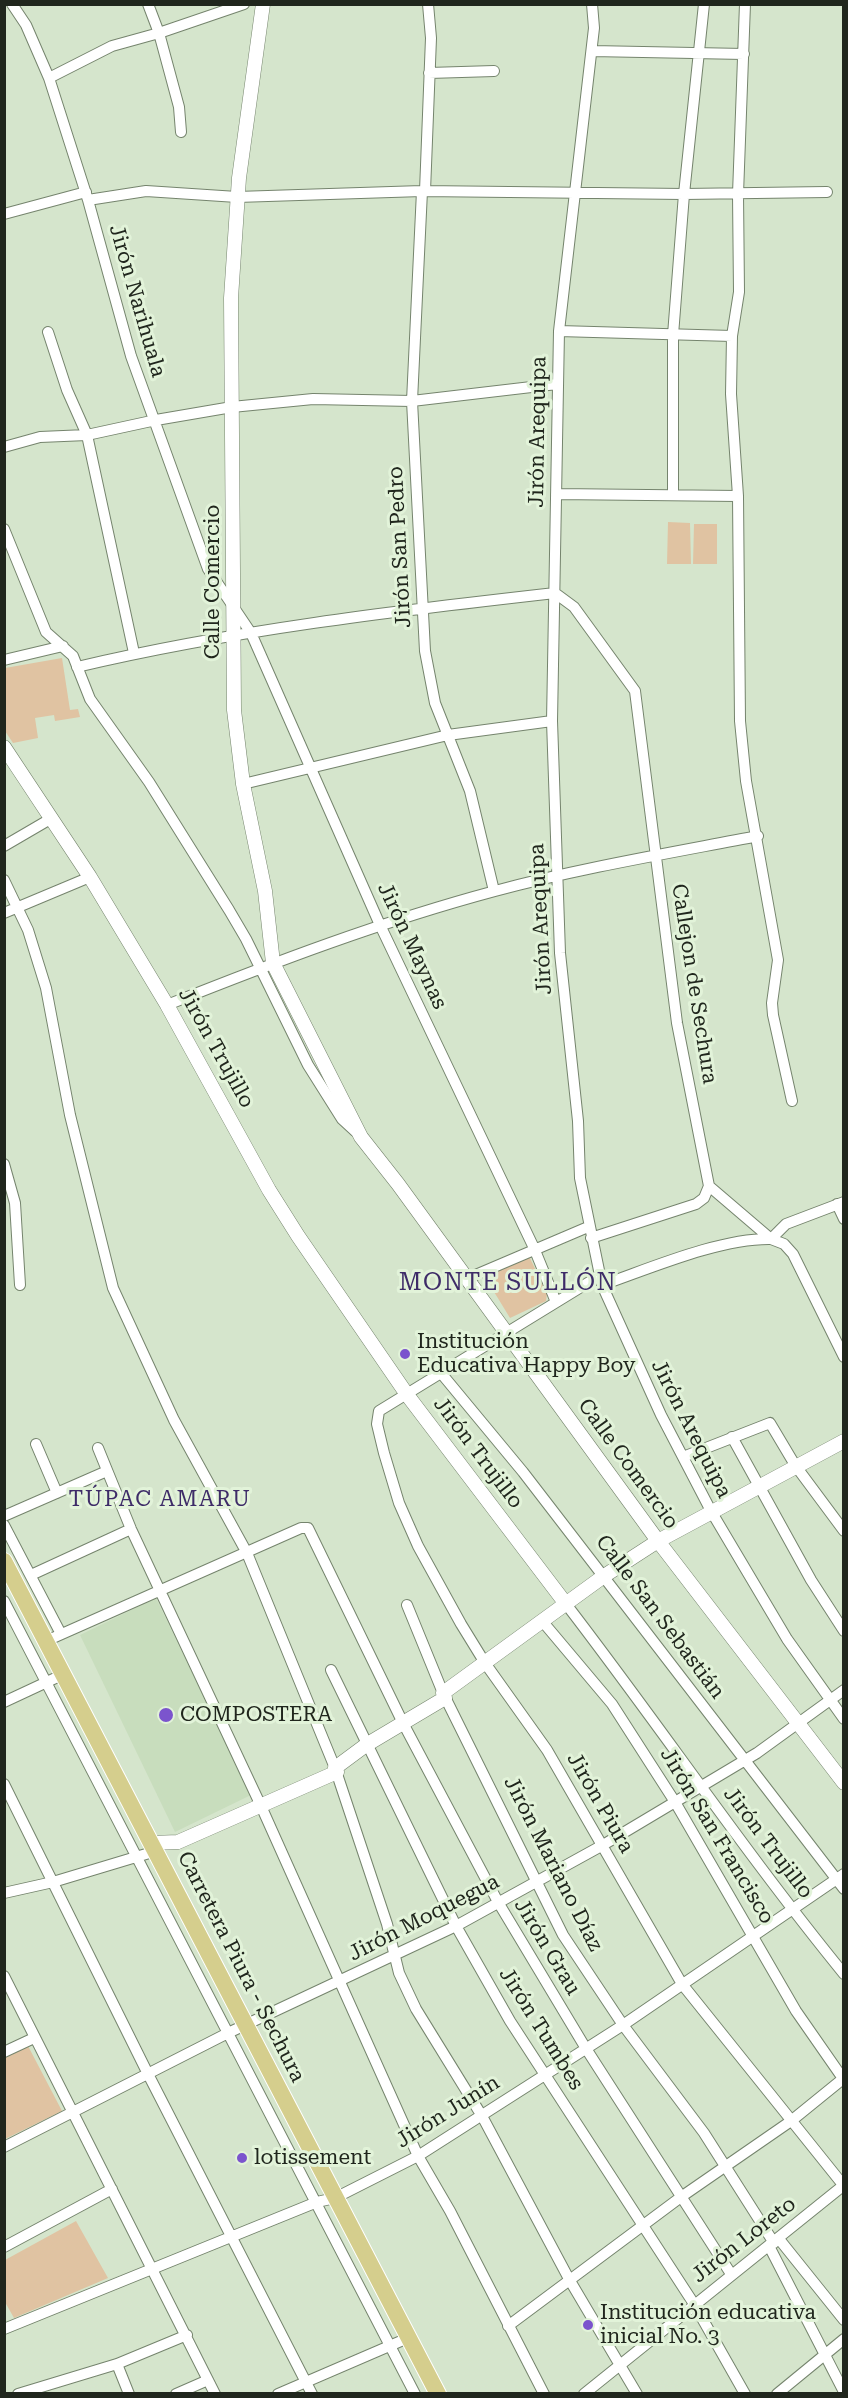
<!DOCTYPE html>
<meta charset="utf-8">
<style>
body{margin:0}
#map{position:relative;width:848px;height:2398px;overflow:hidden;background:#d5e5cc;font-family:"Roboto Serif",serif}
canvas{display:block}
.frame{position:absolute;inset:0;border:6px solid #20261d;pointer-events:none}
</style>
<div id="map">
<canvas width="848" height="2398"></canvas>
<div class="frame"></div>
</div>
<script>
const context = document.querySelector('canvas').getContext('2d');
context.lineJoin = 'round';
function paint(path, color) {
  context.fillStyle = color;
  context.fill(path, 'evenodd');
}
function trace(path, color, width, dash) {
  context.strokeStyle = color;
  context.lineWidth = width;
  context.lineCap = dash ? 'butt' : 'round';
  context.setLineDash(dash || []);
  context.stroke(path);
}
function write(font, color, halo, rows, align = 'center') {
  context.font = font + ' "Roboto Serif",serif';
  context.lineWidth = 6;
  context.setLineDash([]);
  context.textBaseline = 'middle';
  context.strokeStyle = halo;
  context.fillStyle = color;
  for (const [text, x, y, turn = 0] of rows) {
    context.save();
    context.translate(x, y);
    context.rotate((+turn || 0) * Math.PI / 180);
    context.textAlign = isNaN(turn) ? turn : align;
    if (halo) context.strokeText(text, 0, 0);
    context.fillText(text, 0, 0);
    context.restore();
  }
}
const built = new Path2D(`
 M156 1598 251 1795 175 1832 80 1635Z`);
const green = new Path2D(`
 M668 522 690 523 691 564H667Z
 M694 524H717V564H693Z
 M62 658 70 710 78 709 80 717 55 721 54 715 35 718 38 738 13 743 5 731V668Z
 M529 1256 547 1294 546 1301 510 1318 485 1277 486 1274Z
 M27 2044 62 2111 5 2139V2056Z
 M76 2221 108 2278 14 2318 5 2302V2260Z`);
const minor = new Path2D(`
 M12 4 26 25 49 78 88 200 131 356 208 569 251 633 380 925 534 1248 556 1302
 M148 4 159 33 244 4
 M592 4 594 28 559 331 552 721 560 953 578 1121 580 1178 602 1285 661 1415 711 1511 787 1639 844 1719
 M745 4 738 194 739 292 732 336 731 394 738 496 740 721 746 781 778 960 772 1003 773 1015 792 1101
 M592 51 744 54
 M429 73 494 71
 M49 78 112 46 159 33 179 107 181 132
 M422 191 412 401 425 651 435 703 470 791 494 891
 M425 191 431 38 428 4
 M88 200 146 191 237 197 422 191 684 194 827 192
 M4 214 86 192
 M559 331 732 336
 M48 332 67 390 87 435 134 653
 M4 447 40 437 87 435 156 420 232 407 313 399 412 401 557 384
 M556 494 738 496
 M673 495V335L684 194 704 4
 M4 529 46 632 73 656 90 699 149 782 229 910 246 939 308 1065 342 1119 355 1131
 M4 660 63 646
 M77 667C233 630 395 611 555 593L574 607 635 691 677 1023 709 1186 771 1239 784 1244 793 1254 844 1357
 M243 784 448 735 552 721
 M4 846 52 818
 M4 880 28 930 46 988 70 1115 113 1288 174 1420 247 1553 335 1768 387 1924 399 1973 416 2009 482 2116 569 2279 637 2394
 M4 913 90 877
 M167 1005C275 962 383 921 495 891 581 868 670 853 758 836
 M4 1164 15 1203 20 1285
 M837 1204 844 1219
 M591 1238 696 1204 704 1198 709 1186
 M599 1276 379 1411 377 1424 384 1453 399 1503 418 1546 461 1624 485 1663 547 1750 682 1984 844 2186
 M466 1279 588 1227
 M602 1285C651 1268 720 1238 771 1239L786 1224 844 1202
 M441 1373 523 1472 844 1889
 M732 1437 811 1580 844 1631
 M36 1444 57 1493
 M98 1448 131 1529 261 1806 418 2156 450 2211 544 2394
 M683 1457 770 1423 795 1465 844 1531
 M4 1516 107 1471
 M4 1525 61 1634
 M31 1575 131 1529
 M4 1601 415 2394
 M566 1604C660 1726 746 1854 844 1974
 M407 1605 443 1693 563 1935 623 2025 704 2133 774 2243
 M543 1622 612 1704 675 1802 796 2011 844 2080
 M46 1641 301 1528H308L403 1723 498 1902 585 2047 731 2274
 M331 1670 456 1926 510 2021 694 2304 745 2394
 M4 1702 64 1674
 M4 1784 148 2074 312 2394
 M4 1893 53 1882 156 1851
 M4 1976 215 2394
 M4 2052 34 2038
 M4 2147 228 2033 456 1926 603 1845 757 1753 844 1690
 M779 2239 844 2320
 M769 2246 844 2392
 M4 2247 112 2189
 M508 2326 681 2197 791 2121 844 2078
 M4 2329 317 2202 335 2198 418 2156 623 2025 844 1874
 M117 2364 129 2394
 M18 2394 117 2364 187 2335
 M176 2394 208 2380
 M278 2394 408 2338
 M584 2394 844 2185
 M777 2394 844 2339`);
const tertiary = new Path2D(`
 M263 4 239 178 231 298 234 710 243 784 265 891 273 963 361 1137 398 1184 658 1541 844 1783
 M4 747 90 877 167 1005 269 1190 298 1236 408 1396 566 1604
 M443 1693 604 1576 658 1541 844 1441
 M335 1768 366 1745 445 1698
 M152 1843 178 1842 337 1772`);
const primary = new Path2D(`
 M4 1561 438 2394`);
const markers = [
 [405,1354,6,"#7b54cd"],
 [166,1715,8,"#7b54cd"],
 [242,2158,6,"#7b54cd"],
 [588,2325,6,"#7b54cd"]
];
const streetNames = [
 ["Jirón Narihuala",137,301,74],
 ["Jirón Arequipa",538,432,-89],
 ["Jirón San Pedro",400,547,-93],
 ["Calle Comercio",213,582,-90],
 ["Jirón Arequipa",541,919,-93],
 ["Jirón Maynas",412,946,65],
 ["Callejon de Sechura",694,984,81],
 ["Jirón Trujillo",216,1048,61],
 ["Jirón Arequipa",691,1429,63],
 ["Jirón Trujillo",478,1453,53],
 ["Calle Comercio",628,1464,54],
 ["Calle San Sebastián",660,1617,53],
 ["Jirón Piura",600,1803,60],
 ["Jirón San Francisco",717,1836,59],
 ["Jirón Trujillo",768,1843,53],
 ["Jirón Mariano Díaz",553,1864,63],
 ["Jirón Moquegua",424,1918,-27],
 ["Jirón Grau",547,1947,59],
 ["Carretera Piura - Sechura",241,1967,63],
 ["Jirón Tumbes",541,2029,58],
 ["Jirón Junín",448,2112,-32],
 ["Jirón Loreto",744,2240,-38]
];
const poiNames = [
 ["Institución",417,1342],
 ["Educativa Happy Boy",417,1366],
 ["COMPOSTERA",180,1715],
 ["lotissement",254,2158],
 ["Institución educativa",600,2313],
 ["inicial No. 3",600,2337]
];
const neighbourhoodNames = [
 ["TÚPAC AMARU",160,1500]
];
const quarterNames = [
 ["MONTE SULLÓN",508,1283]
];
paint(built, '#c8ddbd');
paint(green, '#e0c3a2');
trace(minor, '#75846d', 12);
trace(tertiary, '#75846d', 15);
trace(primary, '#fff', 18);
trace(minor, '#fff', 10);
trace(tertiary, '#fff', 14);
trace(primary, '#d5ce8d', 16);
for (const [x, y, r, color] of markers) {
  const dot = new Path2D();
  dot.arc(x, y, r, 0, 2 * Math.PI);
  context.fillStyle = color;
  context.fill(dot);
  trace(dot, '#e2f3d9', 2);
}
write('21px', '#20261d', '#e2f3d9', streetNames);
write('21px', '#20261d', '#e2f3d9', poiNames, 'left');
context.letterSpacing = '1.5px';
write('22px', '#3e2c68', '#e2f3d9', neighbourhoodNames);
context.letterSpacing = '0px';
context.letterSpacing = '1.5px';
write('24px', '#3e2c68', '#e2f3d9', quarterNames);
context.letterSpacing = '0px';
</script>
